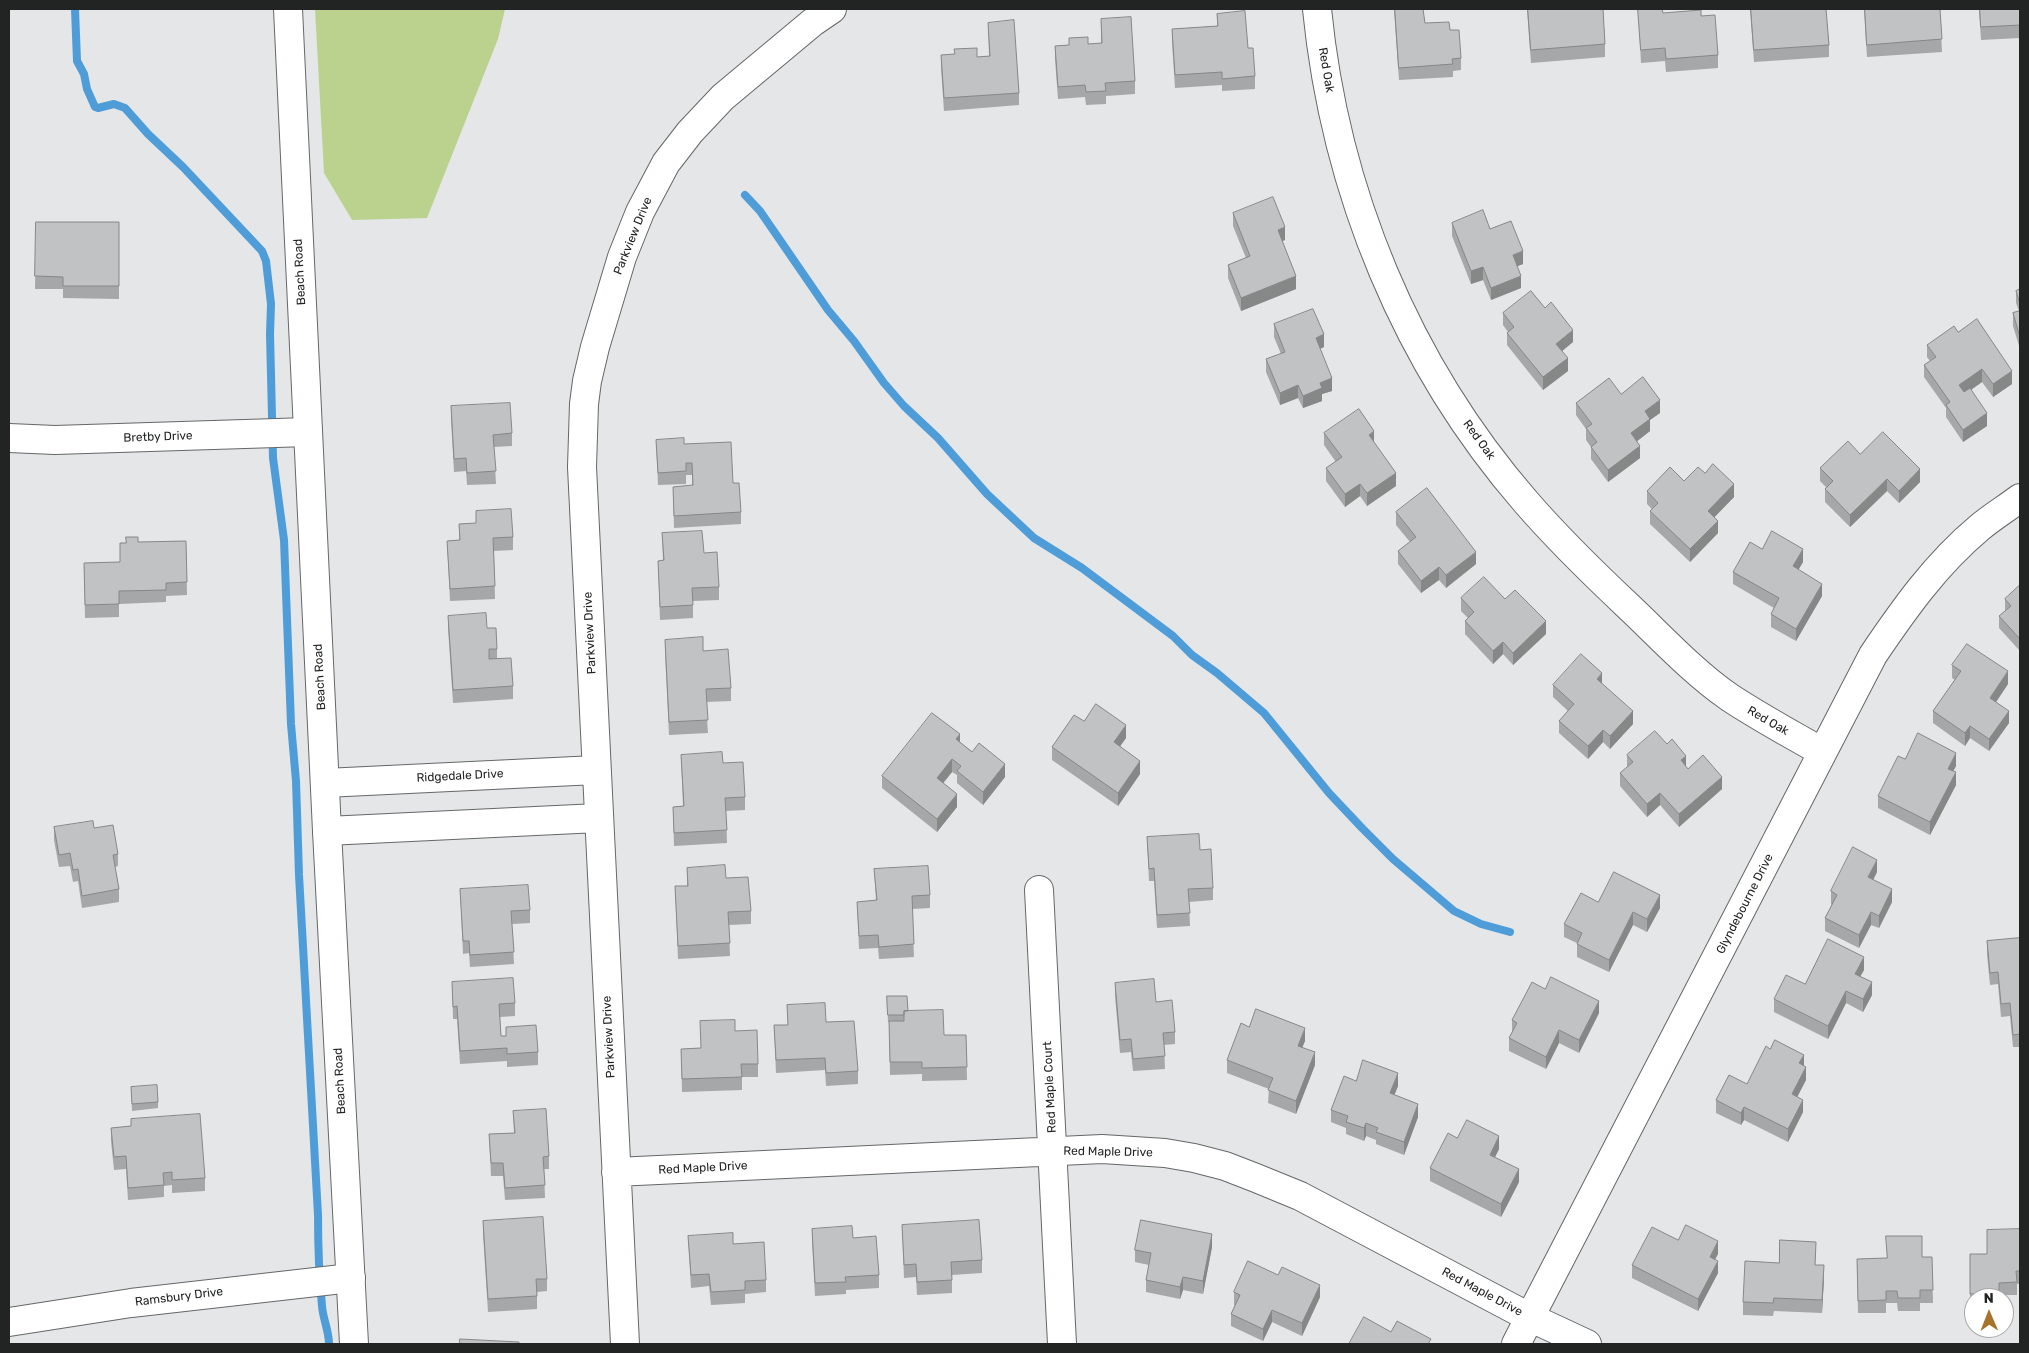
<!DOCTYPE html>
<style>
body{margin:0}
#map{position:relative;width:2029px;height:1353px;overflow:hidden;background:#e4e6e7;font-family:Rubik,sans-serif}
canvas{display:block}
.frame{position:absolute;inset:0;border:10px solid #222323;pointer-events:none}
.north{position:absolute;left:1964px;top:1288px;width:50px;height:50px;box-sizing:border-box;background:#fff;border:1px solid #a7a7a7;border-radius:50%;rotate:359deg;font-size:14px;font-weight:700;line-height:20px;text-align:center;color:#222323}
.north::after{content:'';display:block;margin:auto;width:18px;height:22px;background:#a7732b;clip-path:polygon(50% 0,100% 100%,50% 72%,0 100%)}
</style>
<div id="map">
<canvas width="2029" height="1353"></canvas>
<div class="frame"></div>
<div class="north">N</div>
</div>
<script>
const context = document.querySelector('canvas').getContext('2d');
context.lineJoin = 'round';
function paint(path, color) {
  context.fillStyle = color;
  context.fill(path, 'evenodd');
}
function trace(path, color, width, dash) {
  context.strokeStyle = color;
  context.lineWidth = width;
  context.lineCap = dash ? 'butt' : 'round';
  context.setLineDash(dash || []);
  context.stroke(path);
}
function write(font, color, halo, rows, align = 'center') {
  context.font = font + ' Rubik,sans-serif';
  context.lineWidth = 4;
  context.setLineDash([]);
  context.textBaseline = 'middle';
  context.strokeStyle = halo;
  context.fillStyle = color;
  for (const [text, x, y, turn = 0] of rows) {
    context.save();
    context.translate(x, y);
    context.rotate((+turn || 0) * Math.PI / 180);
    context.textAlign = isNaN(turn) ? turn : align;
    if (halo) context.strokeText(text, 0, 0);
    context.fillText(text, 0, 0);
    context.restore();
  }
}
const green = new Path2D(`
 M315 9H505L498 39 427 218 352 220 324 173Z`);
const stream = new Path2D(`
 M75 9 77 61 84 74 87 89 95 107 98 108 114 104 125 108 148 134 183 167 262 251 266 261 271 304 270 334 273 458 284 540 291 724 296 781 299 875 318 1215C318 1245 319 1276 322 1306 323 1319 329 1331 329 1344
 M745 195 760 211 828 310 854 341 884 383 904 406 938 438 987 494 1034 538 1082 568 1173 636 1192 655 1217 673 1264 713 1329 793 1363 829 1393 859 1454 911 1481 924 1510 932`);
const minor = new Path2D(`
 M1317 9C1335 190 1406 364 1526 502 1558 539 1593 573 1628 606 1661 637 1692 671 1729 697 1759 717 1791 734 1822 752
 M9 438 55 440 308 432
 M325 783 596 770
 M327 831 598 818
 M1039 890 1062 1344
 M616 1172 1102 1149 1165 1153 1194 1158 1225 1166 1256 1178 1300 1196 1529 1317 1587 1344
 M9 1322 131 1303 351 1278
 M625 1344 582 467 584 404 587 381 595 347 622 257 640 212 666 163 690 132 723 97 813 22 832 9
 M1516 1344 1873 655C1904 609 1936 564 1979 528 1992 517 2007 508 2020 498`);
const tertiary = new Path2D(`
 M288 9 327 831 354 1344`);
const wall = new Path2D(`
 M1394 9H1423L1425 23 1450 30 1461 58V70L1453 71V77L1399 80Z
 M1527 9H1603L1605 44V57L1531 63Z
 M1638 9H1662L1663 13 1701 16 1718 55V68L1666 72 1665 61 1641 63Z
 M1750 9H1826L1829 45V57L1754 62Z
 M1864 9H1940L1942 52 1867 57Z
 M1979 9H2020V38L1981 40Z
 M1217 14 1248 48 1255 76V89L1222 91V85L1175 88 1172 42V29L1217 26Z
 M1101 19 1135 81V94L1106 96V104L1086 105 1085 97 1058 99 1055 59V46L1069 45V38L1088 44 1101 43Z
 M988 23 1019 93V105L944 111 941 68V55L977 57 989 56Z
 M1233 213 1285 240 1282 241 1296 289 1241 311 1228 278V265L1246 258 1233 226Z
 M36 222H119V299L63 298V289H35Z
 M1452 223 1490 229 1523 264 1517 266 1521 288 1491 300 1483 280 1471 284 1452 236Z
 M2020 289V349L2013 326V313L2019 311 2016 303V291Z
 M1503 313 1573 342 1562 351 1568 371 1543 390 1507 345V333L1508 332 1503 325Z
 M1274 324 1324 347 1320 349 1332 391 1322 394V401L1303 408 1298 398 1280 405 1266 372V359L1281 354 1274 337Z
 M1958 332 2012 384 1993 397 1982 382 1971 390 1987 426 1963 442 1946 417V408L1924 377V365L1930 361 1927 357V345Z
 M1621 394 1660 413 1650 420V431L1637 441 1640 458 1608 482 1591 459V447L1586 440V429L1576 415V403Z
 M451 406 512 433V446L494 447 496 484 467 485 466 471 454 472 451 419Z
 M1324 433 1374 442 1396 486 1367 506 1360 496 1345 507 1326 481V468L1336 462 1324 445Z
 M656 440 684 444 733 483 741 512V524L674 528 673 487 692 486V475H686V484L658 485Z
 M1860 454 1920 482 1899 503 1887 491 1850 527 1825 502V489L1826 487 1820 481V468Z
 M1684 481 1734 497 1714 517 1718 533 1690 562 1650 524V511L1652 509 1647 504V491Z
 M476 511 513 537V550L494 551 495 599 450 601 447 541 459 540V524L476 523Z
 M1396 512 1476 564 1446 588 1439 580 1421 593 1398 564V551L1410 542 1396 525Z
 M662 533 704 553 719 587V600L693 601V618L660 620 658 561 663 560Z
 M186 541 187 595 166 596V602L119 604V617L85 618 84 563 120 562V543Z
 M1762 549 1803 562 1798 570 1822 596 1796 641 1771 627V614L1774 608 1733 584V572Z
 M2020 585V651L1999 628V616L2005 611V599Z
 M1461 598 1505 599 1546 634 1513 665 1503 654 1493 664 1465 634V621L1468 618 1461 611Z
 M448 616 487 628 497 649V659L513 686V699L453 703 448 628Z
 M665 640 703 651 731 688V701L706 702 708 733 669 735 665 652Z
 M1952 665 2008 684 1996 702 2009 723 1989 751 1970 738 1965 746 1933 723V711L1955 680 1952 678Z
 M1602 684 1633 724 1610 749 1603 742 1588 759 1559 733V721L1568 711 1553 697V685Z
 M1084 721 1126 738 1120 746 1140 774 1118 806 1052 760V747Z
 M960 742 1005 777 983 805 957 783V775L952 772 943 783 957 807 937 832 882 788V776Z
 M681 755 723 763 745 797V810L726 811 727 843 674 846 673 807 683 806Z
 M1627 755 1686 767 1688 769 1722 789 1679 827 1660 805 1647 817 1620 786V773L1627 767Z
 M1905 759 1956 766 1953 771 1956 785 1930 835 1878 808V796Z
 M54 827 94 828 118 854V866L115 867 119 889V902L82 908 78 881 73 882 70 866 59 867 54 840Z
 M1147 837 1200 850 1213 888V900L1189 902 1190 926 1157 928 1154 881H1149Z
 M687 868 726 878 751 911V924L729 925 730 956 678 959 675 886H687Z
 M874 869 930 895V908L912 909 914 957 879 959 878 948 859 949 857 902 876 900Z
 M1877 872 1873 880 1892 902 1879 928 1871 925 1859 948 1825 931V918L1832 905 1831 904V891Z
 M460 889 530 910V923L512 924 514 964 470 967 469 953 463 954Z
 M1598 902 1660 908 1647 932 1633 925 1609 972 1577 957V943L1564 937V924Z
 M2020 938V1047H2013L2010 1016 2001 1017 1998 984 1990 985 1987 954V941Z
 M1864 970 1860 976 1872 995 1863 1012 1846 1003 1828 1039 1774 1012V999L1805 984Z
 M452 982 515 1003V1016L500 1017 501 1036H506V1027L538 1052V1065L507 1067V1061L460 1064 457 1019H453Z
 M1115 983 1156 1002 1175 1032V1044L1164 1045 1165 1069 1133 1071 1131 1052 1120 1053 1115 996Z
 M1545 989 1599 1013 1579 1053 1559 1043 1546 1069 1509 1051V1038L1512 1033V1020Z
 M887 996 944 1035H966L967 1080 922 1081V1074L890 1075 889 1022H888Z
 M787 1005 826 1022 858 1071V1084L826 1086 825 1070 776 1073 774 1025H788Z
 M1249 1027 1305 1041 1302 1047 1315 1065 1296 1114 1268 1103 1269 1089 1227 1073V1060Z
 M735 1031 758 1064V1077H742V1090L682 1092 681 1049 701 1048Z
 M1804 1066 1806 1080 1797 1097 1803 1112 1788 1142 1744 1120 1741 1125 1716 1113V1100L1747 1084Z
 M1356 1081 1398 1086 1394 1095 1418 1117 1404 1155 1376 1144V1140L1366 1136 1364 1141 1346 1134V1128L1331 1122V1110Z
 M131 1087 158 1102V1108L132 1111Z
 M513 1111 549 1156V1169H544L545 1198 505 1200 503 1176H491L489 1134 514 1133Z
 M131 1119 205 1178V1191L172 1193V1185L164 1186V1197L128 1200 126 1169 114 1170 111 1141V1128L131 1126Z
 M1457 1138 1499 1149 1495 1157 1519 1182 1501 1217 1430 1181V1168Z
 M483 1221 547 1279V1291L537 1292V1309L488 1312 483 1234Z
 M902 1225 982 1260V1273L952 1275V1293L917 1295 916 1277 904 1278Z
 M812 1229 853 1238 879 1275V1288L846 1290V1294L815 1296 812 1241Z
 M2020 1229V1284H2017V1295H1999V1298H1974V1306H1970V1254H1987Z
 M688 1236 733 1244 766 1280V1292L745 1294V1303L711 1305 709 1286 691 1288Z
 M1678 1240 1718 1254 1715 1259 1718 1273 1698 1311 1632 1278V1265Z
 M1212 1247 1203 1294 1183 1290 1180 1299 1146 1292V1280L1149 1265 1135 1262V1250Z
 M1816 1254 1815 1265 1824 1278 1822 1313 1774 1311 1773 1316 1743 1315V1302L1779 1263Z
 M1932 1257 1933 1303H1920V1311H1898L1897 1303H1886V1313H1858L1857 1259Z
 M1234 1292 1320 1297 1302 1336 1272 1322 1263 1341 1231 1326V1314L1235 1305H1234Z`);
const shadedWall = new Path2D(`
 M1285 227V240L1278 243V230Z
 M1523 251V264L1513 268V255Z
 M1483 267V280L1471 284V271Z
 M1296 276V289L1241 311V298Z
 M1521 276V288L1491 300V288Z
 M1573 330V342L1556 356V344Z
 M1324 334V347L1316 350V338Z
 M1568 358V371L1543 390V377Z
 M1982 369V382L1959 398V385Z
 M2012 371V384L1993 397V384Z
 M1332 378V391L1322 394V401L1303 408V396L1320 383Z
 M1298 385V398L1280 405V393Z
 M1660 400V413L1650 420V431L1631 446V433L1645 411Z
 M1987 413V426L1963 442V430Z
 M1374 431V444L1369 435Z
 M1640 446V458L1608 482V470Z
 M1920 469V482L1899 503V491Z
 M1396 473V486L1367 506V493Z
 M1887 479V491L1850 527V515Z
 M1360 484V496L1345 507V494Z
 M1734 484V497L1708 524V511Z
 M1718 521V533L1690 562V549Z
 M1803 549V562L1793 579V566Z
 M1476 552V564L1446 588V575Z
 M1439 567V580L1421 593V581Z
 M1822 584V596L1796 641V629Z
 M1546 621V634L1513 665V653Z
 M1503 642V654L1493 664V651Z
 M2008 671V684L1990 711V698Z
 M1602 673V686L1597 679Z
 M1633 711V724L1610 749V736Z
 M2009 711V723L1989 751V739Z
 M1126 725V738L1114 755V742Z
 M1970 726V738L1965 746V733Z
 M1603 730V742L1588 759V746Z
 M960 734V747L956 739Z
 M1956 753V766L1948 781V769Z
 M1686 756V768L1681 760Z
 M952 759V772L937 791V778Z
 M1140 761V774L1118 806V793Z
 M1005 764V777L983 805V792Z
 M1956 772V785L1930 835V822Z
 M1722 777V789L1679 827V814Z
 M1660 793V805L1647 817V804Z
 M957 794V807L937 832V819Z
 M1877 860V872L1868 890V877Z
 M1892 889V902L1879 928V916Z
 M1660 895V908L1647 932V919Z
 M1633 912V925L1609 972V960Z
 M1871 912V925L1859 948V935Z
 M1864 957V970L1855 986V974Z
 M1872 982V995L1863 1012V999Z
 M1846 991V1003L1828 1039V1026Z
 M1599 1001V1013L1579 1053V1040Z
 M1305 1028V1041L1298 1058V1046Z
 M1559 1030V1043L1546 1069V1057Z
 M1315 1052V1065L1296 1114V1101Z
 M1804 1055V1068L1799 1063Z
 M1806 1067V1080L1792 1107V1094Z
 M1398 1073V1086L1390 1106V1093Z
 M1803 1100V1112L1788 1142V1129Z
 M1418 1104V1117L1404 1155V1142Z
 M1744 1107V1120L1741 1125V1113Z
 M1366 1123V1136L1364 1141V1128Z
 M1499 1136V1149L1490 1167V1155Z
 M1519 1169V1182L1501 1217V1204Z
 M1212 1234V1247L1203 1294V1281Z
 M1718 1241V1254L1710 1269V1257Z
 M1718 1261V1273L1698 1311V1299Z
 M1824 1265V1278L1822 1313V1300Z
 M1183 1277V1290L1180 1299V1287Z
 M1320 1285V1297L1302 1336V1323Z
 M1272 1310V1322L1263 1341V1329Z`);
const building = new Path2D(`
 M1395 9H1423L1425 23 1449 22 1450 30H1459L1461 58 1452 59 1453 64 1399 68Z
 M1528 9H1603L1605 44 1531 50Z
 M1638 9H1662L1663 13 1701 10V16L1715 15 1718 55 1666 59 1665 48 1641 50Z
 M1751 9H1826L1829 45 1754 50Z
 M1865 9H1940L1942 39 1867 45Z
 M1980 9H2020V25L1981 27Z
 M1245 11 1248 48H1253L1255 76 1222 79V72L1175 75 1172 29 1218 26 1217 14Z
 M1131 17 1135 81 1105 83 1106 91 1086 92 1085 85 1058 87 1055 46 1069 45V38L1088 37V44L1102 43 1101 19Z
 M1014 20 1019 93 944 98 941 55 955 54 954 49 977 48V57L990 56 988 23Z
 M1273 197 1285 227 1278 230 1296 276 1241 298 1228 265 1250 256 1233 213Z
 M1483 210 1490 229 1511 221 1523 251 1513 255 1521 276 1491 288 1483 267 1471 271 1452 223Z
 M36 222H119V286H63V277L35 276Z
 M2020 289V304L2016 291Z
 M1531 291 1545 308 1551 302 1573 330 1556 344 1568 358 1543 377 1507 333 1514 327 1503 313Z
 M1313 309 1324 334 1316 338 1332 378 1320 383 1322 388 1303 396 1298 385 1280 393 1266 359 1285 352 1274 324Z
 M2020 311V337L2013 313Z
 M1977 319 2012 371 1993 384 1982 369 1959 385 1964 392 1970 388 1987 413 1963 430 1946 405 1950 402 1924 365 1936 357 1927 345 1954 326 1958 332Z
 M1643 377 1660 400 1645 411 1650 419 1631 433 1640 446 1608 470 1591 447 1597 442 1586 428 1592 424 1576 403 1609 378 1621 394Z
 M510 403 512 433 493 435 496 471 467 473 466 458 454 459 451 406Z
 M1359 409 1374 431 1369 435 1396 473 1367 493 1360 484 1345 494 1326 468 1342 457 1324 433Z
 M1883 432 1920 469 1899 491 1887 479 1850 515 1825 489 1833 481 1820 468 1848 441 1860 454Z
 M684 438V444L731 442 733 483H739L741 512 674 516 673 487 693 485 692 463H686V471L658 473 656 440Z
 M1713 464 1734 484 1708 511 1718 521 1690 549 1650 511 1658 503 1647 491 1670 467 1684 481 1698 467 1705 473Z
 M1427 488 1476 552 1446 575 1439 567 1421 581 1398 551 1416 537 1396 512Z
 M511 509 513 537 493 538 495 586 450 589 447 541 460 540 459 524 476 523V511Z
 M702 531 704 553 717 552 719 587 692 588 693 605 660 607 658 561 664 560 662 533Z
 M1772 531 1803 549 1793 566 1822 584 1796 629 1771 614 1779 598 1733 572 1750 542 1762 549Z
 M126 537H138V542L186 541 187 582 166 583V590L119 591V604L85 605 84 563 120 562V543H126Z
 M1484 577 1505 599 1515 590 1546 621 1513 653 1503 642 1493 651 1465 621 1474 612 1461 598Z
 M2020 585V639L1999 616 2011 606 2005 599Z
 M486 613 487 628H496L497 649H489V659L511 658 513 686 453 690 448 616Z
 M703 637V651L728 649 731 688 706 689 708 720 669 722 665 640Z
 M1967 644 2008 671 1990 698 2009 711 1989 739 1970 726 1965 733 1933 711 1961 671 1952 665Z
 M1581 654 1602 673 1597 679 1633 711 1610 736 1603 730 1588 746 1559 721 1574 704 1553 685Z
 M1096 704 1126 725 1114 742 1140 761 1118 793 1052 747 1074 715 1084 721Z
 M932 713 960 734 956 739 972 752 979 743 1005 764 983 792 957 771 961 766 952 759 937 778 957 794 937 819 882 776Z
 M1655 731 1667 744 1672 739 1686 756 1681 760 1688 769 1703 755 1722 777 1679 814 1660 793 1647 804 1620 773 1633 762 1627 755Z
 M1918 733 1956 753 1948 769 1956 772 1930 822 1878 796 1898 756 1905 759Z
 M722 752 723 763 743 762 745 797 725 798 727 830 674 833 673 807 684 806 681 755Z
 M93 821 94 828 113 825 118 854 113 855 119 889 82 896 78 869 73 870 70 853 59 855 54 827Z
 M1199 834 1200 850 1211 849 1213 888 1188 889 1190 913 1157 915 1154 868 1149 869 1147 837Z
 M1853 847 1877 860 1868 877 1892 889 1879 916 1871 912 1859 935 1825 918 1837 895 1831 891Z
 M725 865 726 878 748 877 751 911 728 912 730 943 678 946 675 886H688L687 868Z
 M928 866 930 895 912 896 914 944 879 947 878 935 859 936 857 902 877 900 874 869Z
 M1614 872 1660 895 1647 919 1633 912 1609 960 1577 944 1582 933 1564 924 1581 893 1598 902Z
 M528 885 530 910 511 911 514 952 470 955 469 941H463L460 889Z
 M2020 938V1034L2013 1035 2010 1003 2001 1004 1998 972 1990 973 1987 941Z
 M1828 939 1864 957 1855 974 1872 982 1863 999 1846 991 1828 1026 1774 999 1786 975 1805 984Z
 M1551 977 1599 1001 1579 1040 1559 1030 1546 1057 1509 1038 1517 1023 1512 1020 1532 982 1545 989Z
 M513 978 515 1003 499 1004 501 1036H506V1027L536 1025 538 1052 507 1054V1048L460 1051 457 1006 453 1007 452 982Z
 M1154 979 1156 1002 1172 1000 1175 1032 1163 1033 1165 1056 1133 1059 1131 1039 1120 1040 1115 983Z
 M887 996H907L908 1011H904V1015H888Z
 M825 1003 826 1022 854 1021 858 1071 826 1073 825 1058 776 1060 774 1025H788L787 1005Z
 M1256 1009 1305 1028 1298 1046 1315 1052 1296 1101 1268 1090 1273 1078 1227 1060 1241 1023 1249 1027Z
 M943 1010 944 1035H966L967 1067 922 1068V1062H890L889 1021H904V1011Z
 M735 1020V1031L757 1030 758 1064H741L742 1077 682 1079 681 1049 701 1048 700 1021Z
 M1775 1040 1804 1055 1799 1063 1806 1067 1792 1094 1803 1100 1788 1129 1744 1107 1741 1113 1716 1100 1729 1075 1747 1084 1766 1046 1770 1049Z
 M1363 1060 1398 1073 1390 1093 1418 1104 1404 1142 1376 1132 1378 1128 1366 1123 1364 1128 1346 1122 1348 1116 1331 1110 1344 1076 1356 1081Z
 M157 1085 158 1102 132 1104 131 1087Z
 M546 1109 549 1156 543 1157 545 1185 505 1188 503 1163H491L489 1134 515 1133 513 1111Z
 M200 1114 205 1178 172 1180V1172L163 1173 164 1185 128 1188 126 1156 114 1157 111 1128 131 1126V1119Z
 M1467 1120 1499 1136 1490 1155 1519 1169 1501 1204 1430 1168 1448 1133 1457 1138Z
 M543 1217 547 1279H536L537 1296 488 1299 483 1221Z
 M979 1220 982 1260 951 1262 952 1280 917 1282 916 1264 904 1265 902 1225Z
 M1141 1220 1212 1234 1203 1281 1183 1277 1180 1287 1146 1280 1151 1253 1135 1250Z
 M1686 1225 1718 1241 1710 1257 1718 1261 1698 1299 1632 1265 1652 1227 1678 1240Z
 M852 1226 853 1238 876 1236 879 1275 845 1277 846 1282 815 1283 812 1229Z
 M2020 1229V1271H2016L2017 1282 1999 1283V1293L1970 1294V1254H1987V1230Z
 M733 1233V1244L764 1242 766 1280 745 1281V1290L711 1292 709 1274 691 1275 688 1236Z
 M1886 1236H1922V1257H1932L1933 1290H1920V1298H1898L1897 1291H1886V1300L1858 1301 1857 1259 1887 1258Z
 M1780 1240 1816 1242 1815 1265H1824L1822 1300 1774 1298 1773 1303 1743 1302 1745 1261 1779 1263Z
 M1248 1261 1278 1275 1282 1267 1320 1285 1302 1323 1272 1310 1263 1329 1231 1314 1240 1295 1234 1292Z
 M1364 1317 1391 1332 1397 1321 1431 1339 1428 1344H1349Z
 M460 1339 519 1342V1344H460Z`);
const streetNames = [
 ["Red Oak",1326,70,80],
 ["Parkview Drive",633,236,-68],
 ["Beach Road",300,272,-93],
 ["Bretby Drive",158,437,-2],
 ["Red Oak",1479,440,54],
 ["Parkview Drive",590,633,-93],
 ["Beach Road",320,677,-93],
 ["Red Oak",1768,721,30],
 ["Ridgedale Drive",460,776,-3],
 ["Glyndebourne Drive",1745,904,-63],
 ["Parkview Drive",609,1037,-93],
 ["Beach Road",340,1081,-93],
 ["Red Maple Court",1050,1087,-93],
 ["Red Maple Drive",1108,1152,1],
 ["Red Maple Drive",703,1168,-3],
 ["Red Maple Drive",1482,1292,28],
 ["Ramsbury Drive",179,1297,-7]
];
paint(green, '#bbd28e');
trace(stream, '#4e9dd9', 8);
trace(minor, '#656768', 30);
trace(tertiary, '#656768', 30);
trace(minor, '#fff', 28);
trace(tertiary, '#fff', 28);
paint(wall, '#a5a7a8');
paint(shadedWall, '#868888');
paint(building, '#c0c2c3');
trace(building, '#868888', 1);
write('12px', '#222323', '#fff', streetNames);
</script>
